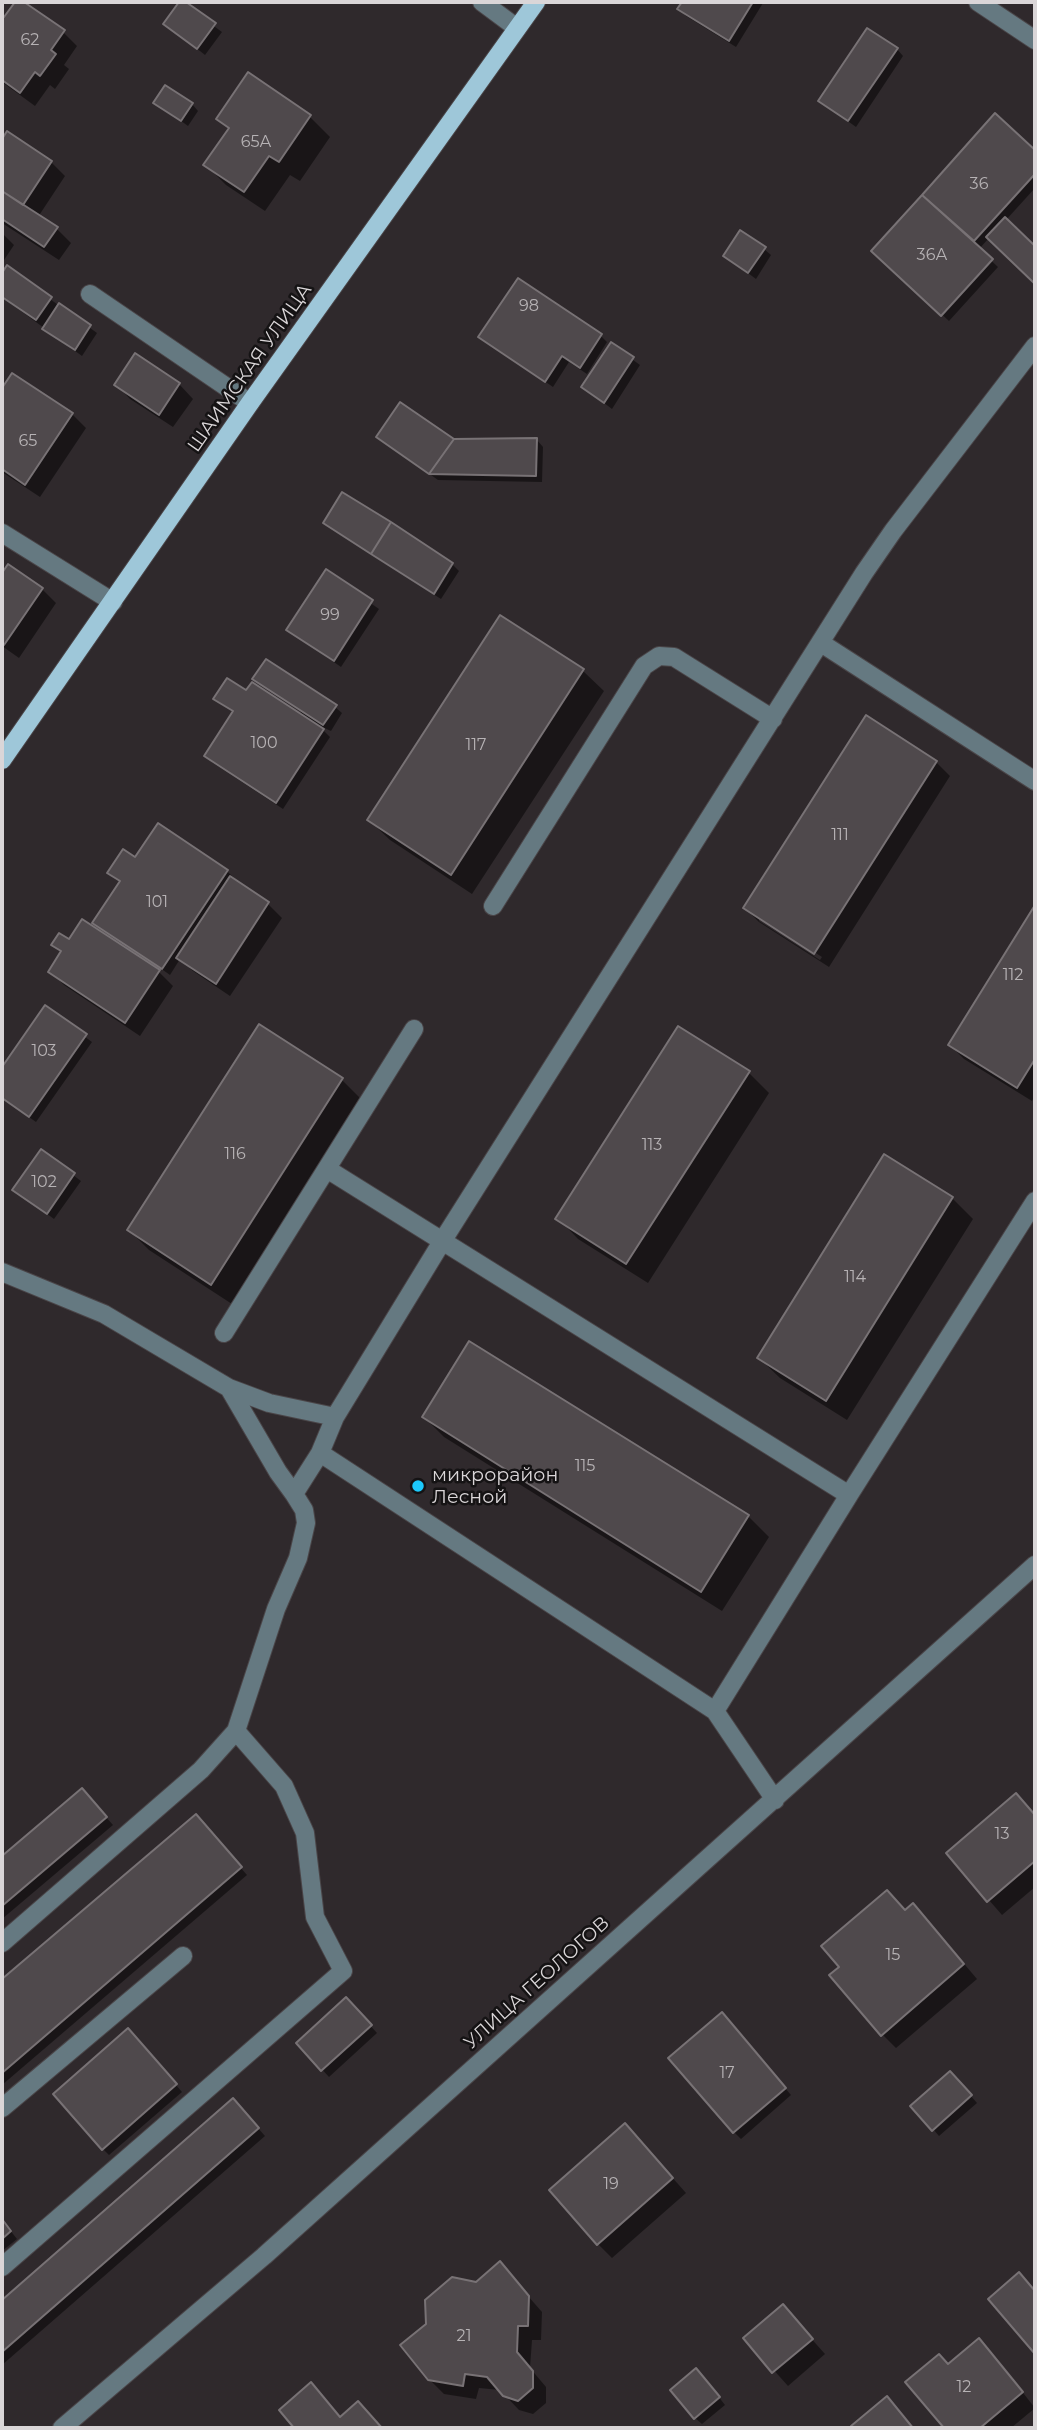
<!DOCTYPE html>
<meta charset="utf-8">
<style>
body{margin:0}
#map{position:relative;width:1037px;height:2430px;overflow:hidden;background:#2f292c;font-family:Montserrat,sans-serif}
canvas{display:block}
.frame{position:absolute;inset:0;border:4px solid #dad6d8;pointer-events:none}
</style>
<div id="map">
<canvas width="1037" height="2430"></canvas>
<div class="frame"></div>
</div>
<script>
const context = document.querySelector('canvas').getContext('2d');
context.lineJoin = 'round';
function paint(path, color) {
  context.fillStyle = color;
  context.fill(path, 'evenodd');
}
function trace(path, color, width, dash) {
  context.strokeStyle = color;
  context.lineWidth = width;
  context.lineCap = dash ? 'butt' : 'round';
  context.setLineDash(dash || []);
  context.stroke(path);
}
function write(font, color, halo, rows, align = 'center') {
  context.font = font + ' Montserrat,sans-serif';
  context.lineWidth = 5;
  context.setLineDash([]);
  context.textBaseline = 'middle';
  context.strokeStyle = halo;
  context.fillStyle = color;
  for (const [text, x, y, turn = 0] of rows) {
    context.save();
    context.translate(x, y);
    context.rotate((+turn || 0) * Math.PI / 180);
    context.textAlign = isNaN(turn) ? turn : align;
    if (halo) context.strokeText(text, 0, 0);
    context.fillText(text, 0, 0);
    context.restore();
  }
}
const shadow = new Path2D(`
 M17 2H21L63 32 77 46 64 65 69 69 55 89 50 85 35 106 2 82V17L5 19Z
 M181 2 222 32 205 55 165 23Z
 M684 2H762L763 3 736 47 686 16 680 9Z
 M897 49 903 56 856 127 820 101Z
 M248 75 310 117 330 137 300 181 290 175 265 211 226 185 206 165 230 130 218 119Z
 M155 102 192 104 198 111 188 126Z
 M995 116 1035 153V188L1006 220 1035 248V282L989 238 979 249 998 267 949 321 873 251Z
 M8 134 51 162 65 176 38 217 57 229 71 243 59 260 2 223V142Z
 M2 233 14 245 2 263Z
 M764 249 771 255 756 279 725 256Z
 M7 268 97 333 82 356 2 297V276Z
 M601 336 607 342 587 374 569 362 553 387 480 337Z
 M611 344 640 365 612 409 583 387Z
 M12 375 72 414 86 428 40 497 2 472V391Z
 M116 384H179L193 399 173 427 130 399Z
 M378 437 453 441 537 440 543 447 542 482 438 480Z
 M325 522 452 564 459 571 441 599 332 529Z
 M8 566 42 589 56 603 19 658 2 646V576Z
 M326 572 379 609 341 667 288 630Z
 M500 617 583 671 604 691 472 894 390 840 369 820Z
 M255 679 335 707 342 713 331 731 318 725 330 737 283 809 213 763 206 756 234 713 215 699 247 693 299 715 301 712Z
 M936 762 950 776 829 967 759 922 745 908ZM759 916 822 957 820 960 759 921Z
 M227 871 234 878 232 880 268 904 282 918 230 996 193 971 180 959 170 975 95 922 121 883 110 873Z
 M1035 909V1095L1032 1101 964 1059 950 1045Z
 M69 942 159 972 173 986 140 1036 64 985 50 971 62 953 53 945Z
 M46 1008 92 1042 36 1122 2 1098V1070Z
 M749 1073 769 1093 648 1283 578 1239 558 1218Z
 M342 1080 362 1100 232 1304 149 1250 129 1230Z
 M41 1151 81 1181 54 1219 15 1190Z
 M952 1198 973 1219 847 1420 780 1378 759 1358Z
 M470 1343 748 1516 769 1537 722 1611 444 1437 424 1417Z
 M82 1790 113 1825 2 1919V1858Z
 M1016 1795 1035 1815V1887L1002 1915 948 1853Z
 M195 1816 247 1875 2 2085V1982Z
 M906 1912 927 1920 977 1979 896 2048 882 2034Z
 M346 1999 377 2033 329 2077 298 2043Z
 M728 2021 791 2095 741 2139 734 2132Z
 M135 2037 182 2092 109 2155 103 2149Z
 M957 2080 977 2103 939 2136 933 2129Z
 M233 2100 265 2136 2 2365V2302Z
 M639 2140 686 2193 612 2258 598 2244Z
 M2 2220 17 2239 2 2251Z
 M500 2264 542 2312 541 2340H532L530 2368 546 2387V2403L533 2414 519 2410 500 2390 479 2388 476 2399 444 2394 429 2379 477 2283Z
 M783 2307 825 2354 788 2386 746 2339Z
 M979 2341 993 2355 1035 2408 1011 2428H946L908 2382 949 2366Z
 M703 2377 725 2405 702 2424 695 2418Z`);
const building = new Path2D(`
 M15 2H24L65 30 51 50 56 54 40 76 35 72 20 93 2 80V15L4 17Z
 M179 2H186L216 23 197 49 163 24Z
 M682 2H753L729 41 677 9Z
 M867 28 898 48 848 121 818 101Z
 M248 72 311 115 279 162 269 156 244 192 203 165 229 128 216 119Z
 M165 85 193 103 181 121 153 103Z
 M995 113 1035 150V174L974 241 922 195Z
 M7 131 52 161 23 205 2 191V139Z
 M2 191 58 227 44 247 2 219Z
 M922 195 993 259 941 316 871 251Z
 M1005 217 1035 246V284L986 237Z
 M740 230 766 247 748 273 723 256Z
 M7 265 52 297 36 320 2 297V273Z
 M518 278 602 334 580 368 562 356 545 382 478 337Z
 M59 303 91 325 75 350 42 329Z
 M611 342 634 357 604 403 581 387Z
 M135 353 180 383 159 415 114 385Z
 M12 373 73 413 25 485 2 469V388Z
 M400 402 454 439 429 474 376 437Z
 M537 438 536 476 429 474 454 439Z
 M342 492 391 522 371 554 323 523Z
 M391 522 453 563 434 594 371 554Z
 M8 564 43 588 4 645 2 643V573Z
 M326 569 373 600 334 661 286 630Z
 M500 615 584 669 451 875 367 820Z
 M266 659 337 705 323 725 252 679Z
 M227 678 246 690 252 682 324 729 276 803 204 756 233 711 213 699Z
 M866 715 937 761 814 954 743 908Z
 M158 823 228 870 162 969 92 923 120 881 107 873 123 849 135 857Z
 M230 876 269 902 216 984 176 958Z
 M1035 905V1059L1017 1088 948 1045Z
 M82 919 160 970 125 1023 48 972 61 951 51 945 59 933 69 939Z
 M45 1005 87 1034 29 1117 2 1098V1067Z
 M259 1024 343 1078 211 1285 127 1230Z
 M678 1026 750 1071 626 1264 555 1219Z
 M41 1149 75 1173 47 1214 12 1190Z
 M884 1154 953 1197 826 1401 757 1358Z
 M469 1341 749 1515 701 1592 422 1417Z
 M82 1788 107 1817 2 1906V1856Z
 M1016 1793 1035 1815V1861L987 1902 946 1853Z
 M196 1814 242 1867 2 2073V1979Z
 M887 1890 905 1910 913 1903 964 1964 881 2036 829 1975 839 1967 821 1946Z
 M346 1997 372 2025 321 2071 296 2043Z
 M722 2012 786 2088 733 2133 668 2058Z
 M128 2028 177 2084 102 2150 53 2094Z
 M950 2071 972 2095 932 2131 910 2106Z
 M233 2098 259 2128 2 2352V2300Z
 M625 2123 673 2178 597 2245 549 2190Z
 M2 2219 11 2231 2 2239Z
 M500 2261 529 2296 528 2326H518L517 2352 533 2371V2388L518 2401 503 2396 487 2377 465 2374 463 2386 428 2380 400 2345 426 2324 425 2300 452 2277 476 2282Z
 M1019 2272 1035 2291V2354L988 2299Z
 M783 2304 813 2339 772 2373 743 2338Z
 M979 2338 1023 2392 980 2428H944L905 2382 939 2354 948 2364Z
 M696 2368 720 2397 694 2419 670 2390Z
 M311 2382 340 2417 358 2401 382 2428H294L279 2410Z
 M887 2396 913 2428H853L851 2426Z`);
const minor = new Path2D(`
 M482 2 517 28
 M978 2 1035 40
 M90 294 250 403
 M2 533 113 602
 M821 643 1035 781
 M493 906 644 666 659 656 674 657 773 719
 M327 1169 849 1495 715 1711
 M2 1272 104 1314 229 1388 269 1403 335 1417
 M224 1333 414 1029
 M294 1494 320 1453
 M849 1495 1035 1201
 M775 1800 715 1711 320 1453 335 1417 443 1240 864 573 893 531 1035 346
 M2 1943 201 1770 236 1731 276 1609 298 1558 306 1523 304 1510 294 1494 278 1472 229 1388
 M2 2108 183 1956
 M2 2267 343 1971 315 1917 305 1833 284 1786 236 1731
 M62 2428 264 2256 1035 1565`);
const major = new Path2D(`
 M2 760 250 403 536 2`);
const markers = [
 [418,1486,7,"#1cc9fc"]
];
const numberNames = [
 ["62",30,40],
 ["65А",256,142],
 ["36",979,184],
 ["36А",932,255],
 ["98",529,306],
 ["65",28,441],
 ["99",330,615],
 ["100",264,743],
 ["117",476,745],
 ["111",840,835],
 ["101",157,902],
 ["112",1013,975],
 ["103",44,1051],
 ["113",652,1145],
 ["116",235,1154],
 ["102",44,1182],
 ["114",855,1277],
 ["115",585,1466],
 ["13",1002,1834],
 ["15",893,1955],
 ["17",727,2073],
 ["19",611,2184],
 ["21",464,2336],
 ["12",964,2387]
];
const streetNames = [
 ["ШАИМСКАЯ УЛИЦА",250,368,-55],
 ["УЛИЦА ГЕОЛОГОВ",537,1983,-42]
];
const poiNames = [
 ["микрорайон",432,1475],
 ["Лесной",432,1497]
];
paint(shadow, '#0007');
paint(building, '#4f494c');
trace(building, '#787275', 2);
trace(minor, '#4a4548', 20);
trace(major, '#4a4548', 20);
trace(minor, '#657981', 18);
trace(major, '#9ec7d9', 18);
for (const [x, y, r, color] of markers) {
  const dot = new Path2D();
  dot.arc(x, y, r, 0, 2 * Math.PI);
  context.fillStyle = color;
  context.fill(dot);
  trace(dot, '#151314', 2.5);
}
write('16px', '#b7b3b5', null, numberNames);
write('19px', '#dad6d8', '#151314', streetNames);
write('19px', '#dad6d8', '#151314', poiNames, 'left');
</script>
